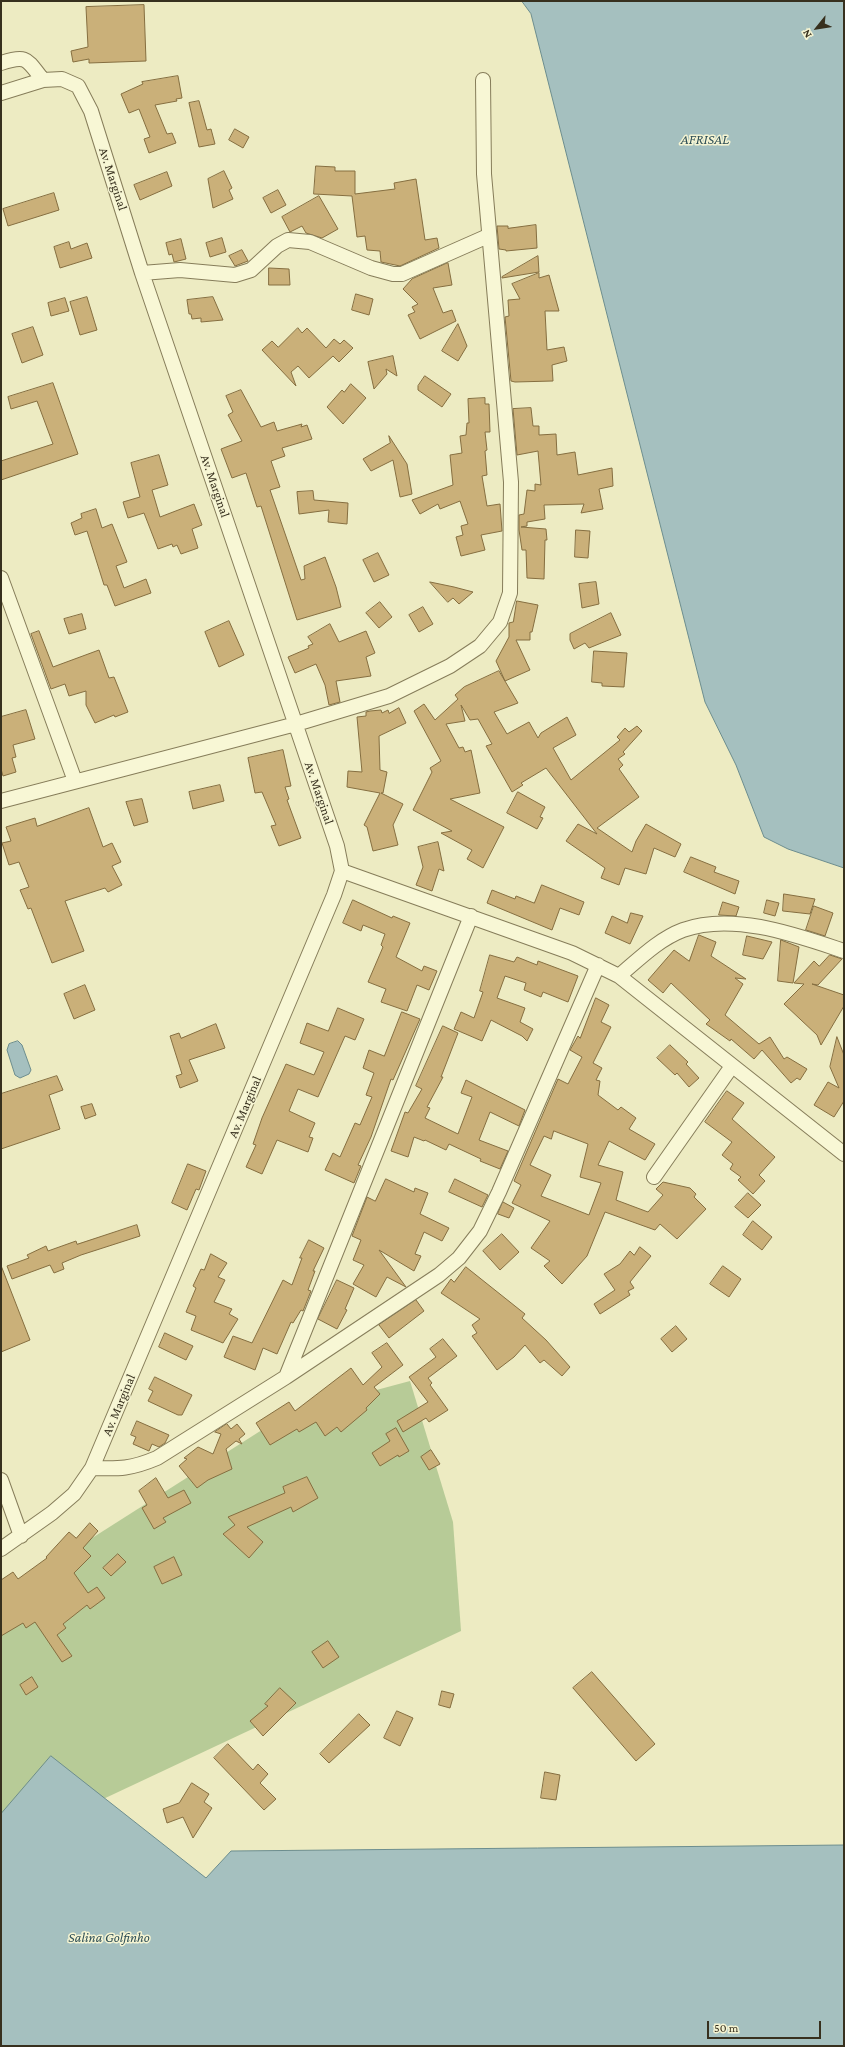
<!DOCTYPE html>
<style>
body{margin:0}
#map{position:relative;width:845px;height:2047px;overflow:hidden;background:#edebc2;font-family:"Crimson Pro",serif}
canvas{display:block}
.frame{position:absolute;inset:0;border:2px solid #37301e;pointer-events:none}
.north{position:absolute;left:797px;top:8px;width:40px;height:40px;-webkit-text-stroke:3px #f5f4d2;paint-order:stroke;rotate:240deg;font-size:11px;font-weight:700;line-height:16px;text-align:center;color:#37301e}
.north::after{content:'';display:block;margin:auto;width:14px;height:18px;background:#37301e;clip-path:polygon(50% 0,100% 100%,50% 72%,0 100%)}
.scale{position:absolute;left:707px;top:2021px;width:114px;height:18px;box-sizing:border-box;border:2px solid #37301e;border-top:0;padding-left:5px;font-size:12px;line-height:14px;white-space:nowrap;color:#37301e;-webkit-text-stroke:3px #f5f4d2;paint-order:stroke}
</style>
<div id="map">
<canvas width="845" height="2047"></canvas>
<div class="frame"></div>
<div class="north">N</div>
<div class="scale">50 m</div>
</div>
<script>
const context = document.querySelector('canvas').getContext('2d');
context.lineJoin = 'round';
function paint(path, color) {
  context.fillStyle = color;
  context.fill(path, 'evenodd');
}
function trace(path, color, width, dash) {
  context.strokeStyle = color;
  context.lineWidth = width;
  context.lineCap = dash ? 'butt' : 'round';
  context.setLineDash(dash || []);
  context.stroke(path);
}
function write(font, color, halo, rows, align = 'center') {
  context.font = font + ' "Crimson Pro",serif';
  context.lineWidth = 3;
  context.setLineDash([]);
  context.textBaseline = 'middle';
  context.strokeStyle = halo;
  context.fillStyle = color;
  for (const [text, x, y, turn = 0] of rows) {
    context.save();
    context.translate(x, y);
    context.rotate((+turn || 0) * Math.PI / 180);
    context.textAlign = isNaN(turn) ? turn : align;
    if (halo) context.strokeText(text, 0, 0);
    context.fillText(text, 0, 0);
    context.restore();
  }
}
const green = new Path2D(`
 M410 1381 453 1522 461 1631 1 1847V1596L287 1414Z`);
const water = new Path2D(`
 M522 1H844V868L788 849 764 837 736 765 705 702 531 14Z
 M18 1041 22 1045 31 1070 29 1074 20 1078 15 1075 7 1050 9 1044Z
 M51 1756 206 1878 231 1851 844 1845V2046H1V1814Z`);
const building = new Path2D(`
 M144 5 146 61 89 63V59L73 62 71 51 88 47 86 7Z
 M178 76 182 98 176 99 177 101 155 105 167 134 172 133 176 143 149 153 144 139 150 137 139 109 129 113 121 94 143 84 142 82Z
 M199 101 207 130 211 129 215 144 199 147 189 103Z
 M235 129 249 137 243 148 229 140Z
 M316 166 335 167V171H355V194L395 189 394 183 416 179 425 240 437 238 439 248 400 266 381 262 380 251 367 250 365 236 357 237 352 196 314 194Z
 M224 171 232 188 229 190 233 199 213 208 208 179Z
 M167 172 172 186 140 200 134 185Z
 M278 190 286 205 271 213 263 198Z
 M54 193 59 210 8 226 3 209Z
 M319 196 338 229 322 238 306 233 302 226 290 232 282 217Z
 M536 225 537 248 506 251V250L499 249 497 226H508V228Z
 M222 238 226 252 210 257 206 243Z
 M181 239 186 259 174 262 172 254 169 255 166 243Z
 M69 242 71 249 87 243 92 258 60 268 54 247Z
 M242 250 248 261 235 266 229 256Z
 M538 256 539 272 502 278V277Z
 M448 263 452 285 433 288 443 313 452 310 456 321 420 339 408 315 415 312 412 307 418 304 403 289 412 279Z
 M269 268 289 269 290 285H269Z
 M539 273V278L549 275 559 311H545L547 350 564 347 567 361 552 365 553 381 515 382 511 381 505 317 509 316 508 300 520 299 512 284Z
 M356 294 373 299 369 315 352 310Z
 M87 297 97 330 80 335 70 302Z
 M213 297 223 320 201 322V318L192 319 191 314H189L187 300Z
 M65 298 69 311 51 316 48 303Z
 M458 324 467 346 458 361 442 351Z
 M33 327 43 355 22 363 12 334Z
 M298 328 302 333 307 328 326 348 334 339 340 344 344 340 353 348 339 362 333 356 309 378 298 366 291 372 296 386 262 350 272 341 278 347Z
 M393 356 397 376 386 369 387 374 374 389 368 362Z
 M425 376 451 394 442 407 418 390V386Z
 M53 383 78 454 1 480V461L53 444 37 401 11 409 8 397Z
 M351 384 366 398 343 424 327 407 342 390 344 392Z
 M241 390 261 427 274 422 277 431 302 424 301 427 307 425 312 439 282 448 285 456 271 461 280 487 270 490 301 580 305 579 304 566 325 557 336 587 341 607 297 620 261 506 257 507 246 473 232 478 221 449 242 441 228 415 233 412 226 396Z
 M485 398V404H489L490 432H485L487 450 485 451 487 475 482 476 487 506 500 504 502 531 481 535 485 550 461 556 456 537 463 535 461 526 468 524 460 501 440 509 438 504 420 514 412 500 453 485 450 455 462 453 460 436 466 435 467 423H469L468 399Z
 M531 408 533 426H539V435L556 434 557 455 575 452 578 475 612 468 613 486 599 489 603 509 581 513 584 504 544 505 545 519 527 522V526L521 527 546 529 547 540H545L544 579 527 578 526 550H522L519 530V515L524 514 527 490 535 491V484L541 485 538 451 517 455 513 409Z
 M389 436 407 464 412 494 400 497 393 460 371 471 363 459 390 443Z
 M159 455 168 485 152 490 160 517 194 504 202 525 192 529 198 548 181 554 177 545 173 547 172 544 158 549 144 513 128 518 123 502 140 497 131 463Z
 M313 491 314 500 348 503 347 524 328 522 329 510 299 514 297 492Z
 M96 509 102 528 112 524 127 562 116 566 124 588 146 579 151 593 115 606 107 585H104L87 531 75 535 71 523 82 518 81 514Z
 M576 530 590 531 588 558 575 557Z
 M378 553 389 575 374 582 363 560Z
 M430 582 454 587 473 592 459 604 453 598 448 602Z
 M596 582 599 604 582 608 579 584Z
 M517 601 538 605 532 632H530V640H516L530 670 505 681 496 661 509 637V623L513 622Z
 M380 602 392 617 379 628 366 613Z
 M423 607 433 624 419 632 409 615Z
 M611 613 621 635 589 648 585 643 574 649 570 640V634Z
 M82 614 86 629 69 634 64 619Z
 M229 621 244 655 219 667 205 632Z
 M330 624 339 642 366 631 375 653 366 657 371 676 336 681 340 702 329 705 325 685 316 664 295 673 288 657 309 648 308 646 313 644 308 637Z
 M39 631 53 667 99 650 109 678 114 677 128 712 115 717 114 715 95 723 86 705V691L69 696 65 684 51 689 31 634Z
 M594 651 627 653 624 687 602 686V683L592 682Z
 M499 671 518 703 494 712 507 734 529 722 538 738 541 733 567 717 576 735 553 748 571 780 620 740 617 737 625 728 629 732 637 726 642 731 623 752 625 754 618 759 623 765 619 769 639 797 597 828 632 852 636 841 646 824 681 844 675 857 654 848 646 874 625 868 619 885 601 878 605 868 566 841 578 824 597 834 546 768 521 783 523 785 512 792 486 746 492 744 478 719 470 720 461 705 465 721 446 724 459 748 463 747 465 752 471 750 480 793 450 799 504 827 483 868 467 859 472 850 441 833 452 831 413 810 432 772 430 768 441 761 414 711 424 704 435 720 458 699 455 695 464 687Z
 M399 708 406 723 379 736 380 770 387 772 383 793H381L403 804 393 825 398 845 373 851 367 827 364 825 380 793 347 787 348 771 362 772 357 717 366 716V712L370 711 381 710 382 713 388 710 389 713Z
 M26 710 35 739 13 745 16 757 12 758 16 772 3 776 1 769V717Z
 M283 750 291 786 285 787 289 799 287 800 301 838 279 846 271 826 276 825 262 792 255 793 248 758Z
 M220 785 224 801 193 809 189 792Z
 M518 792 545 807 540 817 543 818 537 829 507 813Z
 M142 799 148 822 134 826 126 802Z
 M89 808 103 847 112 843 121 862 112 866 122 885 108 892 105 888 65 901 84 951 52 963 31 908 28 909 20 890 29 887 19 862 9 865 2 843 11 841 6 827 35 818 37 826Z
 M438 842 444 871 439 869 432 891 416 885 423 867 418 847Z
 M691 857 716 867 714 872 739 881 735 894 684 872Z
 M542 885 584 902 579 915 560 908 552 930 487 903 492 890 515 899 516 896 534 903Z
 M784 894 815 899 810 914 783 911Z
 M353 900 392 918 393 916 410 923 396 957 422 971 424 966 437 971 429 990 417 985 407 1011 381 1002 386 989 368 982 383 947 381 945 385 934 363 925 361 931 343 923Z
 M767 900 779 903 775 916 764 913Z
 M723 902 739 907 736 916 719 915Z
 M814 906 833 913 825 936 806 930Z
 M631 913 643 916 630 944 605 933 612 916 627 923Z
 M699 935 716 942 711 956 746 979 735 978 743 984 725 1015 759 1044 770 1037 784 1059 787 1057 807 1069 800 1080 797 1078 791 1083 762 1050 754 1059 731 1039 730 1041 706 1024 710 1020 671 983 663 993 648 980 674 950 689 961Z
 M747 936 772 942 763 959 743 955Z
 M781 940 799 947 793 983 778 981Z
 M490 955 514 962 517 957 537 965 538 961 578 976 568 1002 543 992 541 997 524 990 526 983 505 976 497 998 525 1008 520 1022 533 1029 527 1041 522 1036 491 1020 482 1041 454 1029 461 1012 474 1018 483 992 480 991Z
 M830 955 842 959 818 985 812 984 844 995V1006L821 1045 817 1035 784 1004 804 984 794 983 814 961 819 966Z
 M85 985 95 1010 74 1019 64 994Z
 M596 998 609 1005 601 1022 611 1027 593 1063 602 1068 596 1080 600 1081 598 1095 618 1110 621 1107 636 1118 629 1129 655 1144 645 1160 609 1141 598 1165 623 1172 616 1200 648 1212 663 1195 656 1189 663 1182 690 1188 696 1194 694 1197 706 1209 677 1239 660 1224 655 1230 605 1212 587 1256 562 1284 544 1266 550 1261 531 1248 550 1221 512 1203 521 1185 514 1181 558 1079 568 1084 582 1057 570 1050 578 1036 580 1038ZM554 1131 588 1144 580 1177 601 1183 589 1215 541 1196 551 1175 530 1165 544 1136 551 1139Z
 M338 1008 364 1019 355 1040 345 1036 318 1097 298 1089 289 1111 315 1123 309 1137 313 1138 308 1152 277 1140 262 1174 246 1167 256 1145 253 1144 262 1118 286 1064 314 1075 324 1052 300 1043 307 1023 328 1031Z
 M402 1012 420 1019 393 1080 391 1079 371 1137 358 1165 361 1166 354 1183 325 1170 333 1153 340 1157 355 1123 360 1125 372 1097 366 1095 374 1073 363 1068 369 1050 384 1056Z
 M216 1024 225 1048 189 1060 198 1081 180 1088 176 1076 182 1074 170 1036 179 1033 181 1038Z
 M443 1026 458 1033 441 1077H443L427 1107 430 1108 425 1118 458 1134 472 1097 461 1093 466 1080 525 1110 519 1126 490 1112 479 1140 508 1151 500 1169 480 1161 481 1159 449 1144 446 1150 425 1140 424 1141 414 1137 408 1157 391 1151 405 1112 408 1113 422 1089 416 1086Z
 M837 1037 844 1055V1101L834 1117 814 1105 828 1082 839 1088 830 1067Z
 M670 1045 688 1062 686 1064 699 1078 689 1087 677 1073 675 1075 657 1058Z
 M57 1076 63 1090 49 1095 60 1129 1 1149V1094Z
 M727 1091 744 1103 732 1119 775 1157 759 1175 765 1181 753 1194 738 1180 741 1177 730 1169 733 1164 722 1155 732 1142 705 1122Z
 M92 1104 96 1115 85 1119 81 1107Z
 M188 1164 206 1171 199 1190 196 1189 187 1210 172 1203Z
 M386 1179 414 1192 415 1188 428 1193 420 1214 449 1228 442 1241 424 1232 415 1254 421 1256 414 1271 379 1250 406 1287 387 1277 376 1297 353 1284 364 1265 353 1260 361 1240 352 1236 367 1197 375 1201Z
 M455 1179 488 1195 482 1207 449 1192Z
 M748 1193 761 1205 748 1218 735 1207Z
 M503 1202 514 1208 509 1218 498 1214Z
 M753 1221 772 1237 762 1250 743 1235Z
 M137 1225 140 1236 81 1255 62 1263 64 1269 54 1273 50 1265 12 1279 7 1266 29 1258 27 1255 46 1246 48 1251 76 1241 77 1244Z
 M502 1234 519 1252 500 1270 483 1251Z
 M309 1240 324 1248 313 1271H315L308 1290 311 1291 303 1311 301 1310 293 1323 291 1322 277 1354 263 1348 255 1370 224 1357 233 1336 252 1343 283 1280 292 1285 302 1258H300Z
 M640 1247 651 1256 630 1282 634 1288 628 1291 630 1295 600 1314 594 1304 615 1290 604 1274 620 1264 630 1251 634 1255Z
 M211 1254 227 1263 218 1277 225 1280 214 1302 232 1309 229 1314 238 1319 223 1343 191 1330 196 1316 186 1312 196 1288 193 1286 201 1269 204 1270Z
 M723 1266 741 1279 729 1297 710 1284Z
 M466 1267 525 1314 522 1318 546 1340 570 1367 562 1376 544 1360 540 1363 525 1345 514 1357 497 1370 472 1336 477 1333 472 1325 480 1319 441 1293 451 1279 454 1282Z
 M2 1268 30 1340 1 1352V1269Z
 M337 1280 354 1288 345 1309 347 1310 337 1329 318 1319Z
 M416 1300 424 1311 389 1338 379 1325Z
 M676 1326 687 1339 672 1352 661 1339Z
 M165 1333 193 1346 186 1360 159 1347Z
 M443 1339 457 1356 428 1378 432 1383 430 1385 448 1410 429 1422 426 1418 403 1432 397 1421 428 1402 409 1377 436 1357 430 1349Z
 M387 1343 403 1365 374 1387 380 1394 366 1408 367 1410 341 1432 337 1427 325 1436 316 1422 299 1432 297 1429 270 1445 256 1423 289 1402 295 1411 351 1368 363 1385 382 1367 372 1353Z
 M155 1377 192 1395 182 1415H178L148 1401 153 1391 149 1389Z
 M137 1421 169 1435 165 1443 159 1447 152 1444 149 1451 133 1444 136 1437 131 1435Z
 M227 1424 231 1429 237 1424 245 1434 239 1439 242 1444 236 1441 226 1449 232 1469 208 1480 197 1488 179 1466 187 1459 184 1458 198 1447 213 1454 221 1434 215 1432Z
 M396 1428 409 1451 399 1457 398 1455 380 1466 372 1453 390 1441 386 1434Z
 M431 1450 440 1464 429 1470 421 1457Z
 M307 1477 318 1498 293 1512 291 1507 247 1527 263 1542 249 1558 223 1534 235 1525 228 1517 285 1493 283 1487Z
 M156 1478 168 1498 184 1490 191 1503 163 1518 166 1522 154 1529 142 1508 147 1505 139 1491Z
 M90 1523 98 1531 83 1548 91 1556 74 1573 88 1593 97 1587 105 1598 90 1609 87 1605 63 1624 66 1628 57 1635 72 1656 62 1662 35 1622 26 1628 23 1623 1 1636V1580L13 1572 18 1579 47 1558 46 1557 69 1532 76 1538Z
 M118 1554 126 1562 111 1576 103 1568Z
 M174 1557 182 1575 162 1584 154 1567Z
 M328 1641 339 1657 323 1668 312 1652Z
 M592 1672 655 1744 636 1761 573 1688Z
 M32 1677 38 1687 26 1695 20 1685Z
 M280 1688 296 1703 263 1736 250 1721 268 1706 265 1704Z
 M442 1691 454 1694 450 1708 439 1705Z
 M397 1711 413 1718 400 1746 384 1738Z
 M359 1714 370 1725 329 1763 320 1754Z
 M228 1744 253 1770 258 1764 268 1774 260 1783 276 1799 264 1810 214 1758Z
 M545 1772 560 1775 556 1800 541 1798Z
 M192 1783 209 1794 204 1802 212 1808 193 1838 183 1817 167 1823 163 1809 179 1803Z`);
const minor = new Path2D(`
 M1 63C28 54 27 60 43 80
 M1 93 43 80 62 79 78 86 91 111 142 273 337 846 342 871 334 895 92 1468 74 1494 52 1513 1 1549
 M142 273 180 270 235 275 251 270 277 246 288 240 310 242 371 268 393 274H402L488 236
 M1 578 75 781
 M1 801 296 724 389 696 450 666 480 646 500 622 510 593 511 482 484 174 483 80
 M342 871 572 953 619 976 844 1154
 M619 976C639 959 659 939 683 930 733 912 796 935 844 951
 M654 1177 732 1066
 M286 1377 471 916
 M92 1468C120 1469 131 1469 157 1458L286 1377 439 1275 459 1258 480 1231 499 1192 598 965
 M1 1480 21 1536`);
const streetNames = [
 ["Av. Marginal",113,179,72],
 ["Av. Marginal",215,486,71],
 ["Av. Marginal",319,793,71],
 ["Av. Marginal",245,1107,-67],
 ["Av. Marginal",119,1405,-67]
];
const waterNames = [
 ["AFRISAL",705,140],
 ["Salina Golfinho",109,1938]
];
paint(green, '#b7cb97');
paint(water, '#a5c0bf');
trace(water, '#6c8d8e', 1);
paint(building, '#cab079');
trace(building, '#856e40', 1);
trace(minor, '#867d5a', 16);
trace(minor, '#f8f7d5', 14);
write('13px', '#37301e', '#f5f4d2', streetNames);
write('italic 14px', '#2d4e56', '#f5f4d2', waterNames);
</script>
